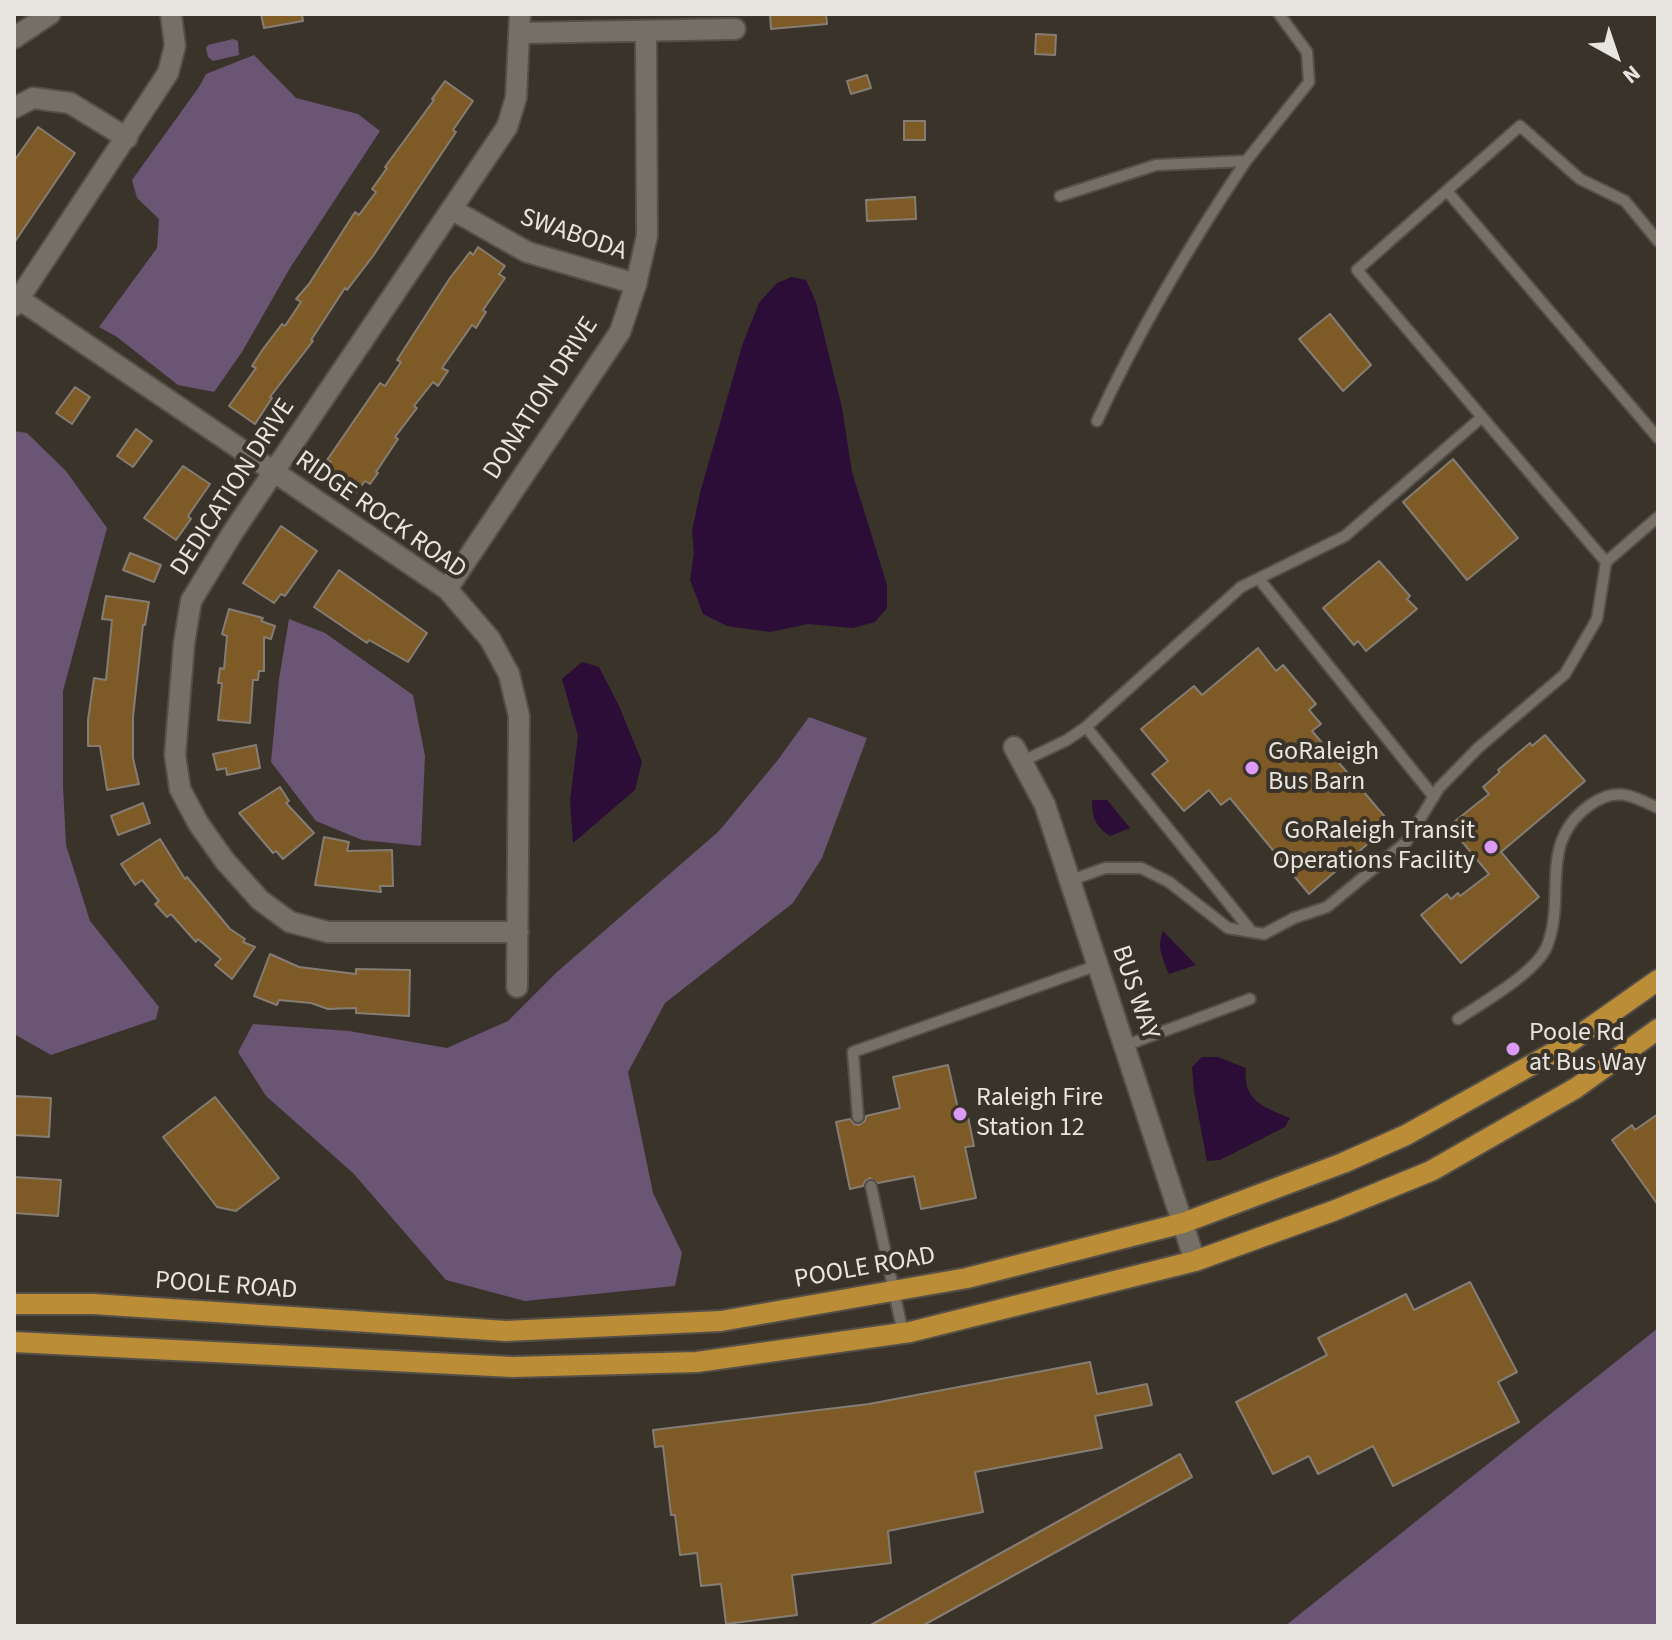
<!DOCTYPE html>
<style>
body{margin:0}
#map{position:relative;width:1672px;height:1640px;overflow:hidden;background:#39332a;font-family:"Source Sans 3",sans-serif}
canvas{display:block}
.frame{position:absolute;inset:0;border:16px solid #e8e4df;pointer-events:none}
.north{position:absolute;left:1576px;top:16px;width:80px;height:80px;-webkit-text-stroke:6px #39332a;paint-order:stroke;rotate:140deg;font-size:22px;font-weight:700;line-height:32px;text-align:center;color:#e8e4df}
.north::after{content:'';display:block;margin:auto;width:28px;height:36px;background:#e8e4df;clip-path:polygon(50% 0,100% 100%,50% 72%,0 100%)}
</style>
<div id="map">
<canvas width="1672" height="1640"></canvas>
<div class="frame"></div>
<div class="north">N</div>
</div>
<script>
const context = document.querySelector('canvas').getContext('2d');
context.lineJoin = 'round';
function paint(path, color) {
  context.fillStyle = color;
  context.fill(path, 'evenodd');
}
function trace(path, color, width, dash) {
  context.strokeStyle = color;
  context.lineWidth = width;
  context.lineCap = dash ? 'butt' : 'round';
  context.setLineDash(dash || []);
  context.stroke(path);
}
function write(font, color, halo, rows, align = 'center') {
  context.font = font + ' "Source Sans 3",sans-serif';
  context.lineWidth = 8;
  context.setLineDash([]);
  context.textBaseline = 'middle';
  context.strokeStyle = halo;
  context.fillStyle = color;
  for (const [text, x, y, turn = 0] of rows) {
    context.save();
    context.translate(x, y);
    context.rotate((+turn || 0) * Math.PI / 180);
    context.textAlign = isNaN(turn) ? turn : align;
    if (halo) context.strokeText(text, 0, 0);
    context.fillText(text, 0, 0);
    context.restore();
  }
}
const green = new Path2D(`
 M233 39 238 41 239 55 213 61 208 57 206 48 208 45Z
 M254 55 296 98 358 114 380 131 290 268 242 352 214 392 178 385 117 337 99 327 157 248 159 219 137 198 132 180 199 87 206 74Z
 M14 431 27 433 66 471 107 528 63 691V786L66 845 90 921 159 1007 156 1019 51 1055 14 1034Z
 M289 619 325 633 413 695 425 756 421 846 362 840 316 821 271 762 279 679Z
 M809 717 867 738 822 858 793 903 665 1003 628 1072 653 1193 682 1253 675 1286 525 1301 446 1280 353 1173 266 1096 238 1052 253 1024 349 1031 447 1048 508 1021 557 972 719 831 777 761Z
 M1658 1328V1626H1285Z`);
const water = new Path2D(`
 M792 277 806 280 816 302 842 408 852 472 887 585V608L875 622 853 628 808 624 770 632 727 626 703 614 690 580 694 553 692 531 700 493 743 343 759 303 777 283Z
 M582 662 599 667 619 706 642 762 635 790 573 843 570 801 578 736 562 679Z
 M1092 800H1107L1130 828 1110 836C1095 826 1092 817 1092 800Z
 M1163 931 1196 965 1169 974C1163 959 1156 947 1163 931Z
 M1202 1057H1218L1246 1068C1242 1100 1263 1107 1290 1118L1285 1127 1220 1160 1207 1161 1194 1092 1192 1067Z`);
const building = new Path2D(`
 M261 14H302L303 21 264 28Z
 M770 14H826L827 24 771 29Z
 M1036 34 1056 35 1055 55 1035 54Z
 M867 75 871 88 851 94 847 81Z
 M445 81 473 101 453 130 456 132 373 256 347 290 345 288 311 340 313 341 270 397 272 398 255 424 229 406 256 368 252 366 263 349 282 324 285 326 301 302 296 299 309 284 355 212 359 215 376 192 372 189 387 168 385 167 434 100 432 99Z
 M904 121H925V140H904Z
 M38 127 75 153 14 243V161Z
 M915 197 916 219 867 221 866 200Z
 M478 247 505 266 499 274 505 278 483 310 486 312 476 328 472 325 442 368 448 371 438 386 433 382 414 406 417 408 395 437 398 439 376 472 378 473 370 484 365 481 356 493 324 471 331 462 327 460 380 383 385 386 401 362 397 360 450 278 470 252 473 255Z
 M1330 314 1371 365 1343 391 1299 339Z
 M75 387 90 397 72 424 56 413Z
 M136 429 152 441 133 467 117 456Z
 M1453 459 1518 538 1467 580 1403 502Z
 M183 466 210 484 188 516 191 519 176 540 144 518Z
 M281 526 317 551 285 596 281 594 274 603 243 583Z
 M130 553 161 565 154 582 123 570Z
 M1379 561 1410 596 1407 599 1417 609 1366 651 1358 641 1354 645 1323 608Z
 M339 570 427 633 408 662 369 640 367 643 314 607Z
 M106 596 149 602 145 625H143L133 717V758L139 784 107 790 100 746H88V720L94 678 106 680 112 620 102 619Z
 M229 609 263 618 261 621 275 626 271 639 264 637V671H259L258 680H253L250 723 218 720 222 683H218L220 668 224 669 227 636 222 634Z
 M1258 648 1276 671 1283 665 1316 704 1309 710 1321 724 1312 731 1391 824 1309 894 1230 798 1221 805 1209 790 1184 811 1152 774 1168 761 1141 729 1194 686 1202 695Z
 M1545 735 1585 781 1501 852 1539 897 1461 963 1421 915 1447 894 1451 899 1458 893 1460 896 1489 874 1449 826 1489 794 1483 787 1500 772 1498 770 1530 743 1532 746Z
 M256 745 260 768 227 775 226 768 217 770 213 754Z
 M280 787 289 801 286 803 314 833 283 859 276 851 273 853 239 813Z
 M143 803 150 823 118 835 111 816Z
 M324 837 349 842 347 851 392 850 393 886H380L381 892 315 885Z
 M160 839 185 879 187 877 230 929 245 939 243 942 255 947 232 979 215 965 221 959 198 939 196 942 171 914 167 917 155 904 159 901 142 880 135 885 121 864Z
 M270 954 299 967 356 974V969L410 970 409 1016 356 1013V1008L328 1009 311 1003 279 1000 277 1005 254 996Z
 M948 1065 959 1113 967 1112 974 1146 965 1147 976 1198 921 1209 914 1176 878 1183 870 1178 865 1181 863 1186 850 1189 836 1122 850 1119 854 1124 859 1125 865 1121 866 1116 900 1108 893 1077Z
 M14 1096 51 1098 49 1137 14 1135Z
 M215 1097 279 1178 236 1211 217 1207 163 1137Z
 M1658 1114V1205L1612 1140 1632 1125 1635 1130Z
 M14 1177 61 1180 58 1216 14 1213Z
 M1470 1282 1517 1372 1498 1382 1519 1422 1393 1486 1373 1446 1318 1474 1309 1456 1273 1474 1236 1402 1327 1355 1318 1338 1406 1294 1414 1310Z
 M1090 1362 1097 1394 1147 1384 1152 1405 1095 1416 1102 1448 975 1472 983 1512 888 1531 891 1563 792 1575 797 1615 726 1624 721 1584 701 1586 697 1553 680 1555 675 1515H671L663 1446 655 1447 653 1430 869 1404Z
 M1180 1454 1192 1477 922 1626H869Z`);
const lane = new Path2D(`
 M1447 191 1658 438
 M1060 196 1156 165 1246 161 1309 82 1307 52 1279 14
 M1482 417 1606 562
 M1097 421C1139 330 1190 244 1246 161
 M1259 579 1434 797
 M1086 727 1252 932
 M1021 762 1067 740 1086 727 1241 587 1345 536 1482 417 1357 270 1520 126 1580 179 1625 201 1658 241
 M1069 881 1105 868H1141L1169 882 1228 928 1264 934 1294 918 1327 907 1406 842 1439 788 1478 748 1565 674 1597 619 1606 562 1658 517
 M1458 1019C1482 1003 1537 972 1547 946 1567 895 1537 843 1590 805 1616 786 1632 796 1658 808
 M1124 1046 1250 999
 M858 1117 853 1052 1098 965
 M871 1186 903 1333`);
const street = new Path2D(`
 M520 33 735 29
 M14 108 33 98 70 103 127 138
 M453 210 527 252 636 284
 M19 299 447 589 490 639 509 674 519 716 517 987
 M14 306 168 73 175 46 171 14
 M447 589 620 332 636 284 647 236 646 31
 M1014 747 1045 805 1195 1261
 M518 932H328L290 922 260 900 225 861 198 823 180 789 175 755 184 644 191 601 233 532 507 127 516 98 520 14`);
const secondary = new Path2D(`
 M14 38 50 14`);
const primary = new Path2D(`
 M14 1304H93L506 1331 721 1321 967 1278 1183 1223 1343 1163 1406 1135 1560 1049 1658 980
 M14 1342 513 1367 697 1362 910 1332 1195 1261 1333 1211 1431 1171 1576 1088 1658 1029`);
const markers = [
 [1252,768,8,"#da9af6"],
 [1491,847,8,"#da9af6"],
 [1513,1049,8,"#da9af6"],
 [960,1114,8,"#da9af6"]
];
const streetNames = [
 ["SWABODA",573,236,19],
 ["DONATION DRIVE",542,399,-57],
 ["DEDICATION DRIVE",234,488,-57],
 ["RIDGE ROCK ROAD",380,516,35],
 ["BUS WAY",1134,993,71],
 ["POOLE ROAD",865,1269,-10],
 ["POOLE ROAD",226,1287,4]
];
const poiNames = [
 ["GoRaleigh",1268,753],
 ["Bus Barn",1268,783],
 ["GoRaleigh Transit",1475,832,"right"],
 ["Operations Facility",1475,862,"right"],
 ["Poole Rd",1529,1034],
 ["at Bus Way",1529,1064],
 ["Raleigh Fire",976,1099],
 ["Station 12",976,1129]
];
paint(green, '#6b5575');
paint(water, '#2b0d37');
paint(building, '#7e5b26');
trace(building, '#857d74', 2);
trace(lane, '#544f48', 14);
trace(street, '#544f48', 24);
trace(secondary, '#544f48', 24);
trace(primary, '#544f48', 24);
trace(lane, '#766f65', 10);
trace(street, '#766f65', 20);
trace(secondary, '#766f65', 20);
trace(primary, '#bb8d37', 20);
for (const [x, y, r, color] of markers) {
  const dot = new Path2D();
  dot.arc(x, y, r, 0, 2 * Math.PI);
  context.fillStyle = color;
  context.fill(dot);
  trace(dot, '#39332a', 3);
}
write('26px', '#e8e4df', '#39332a', streetNames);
write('26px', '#e8e4df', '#39332a', poiNames, 'left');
</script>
